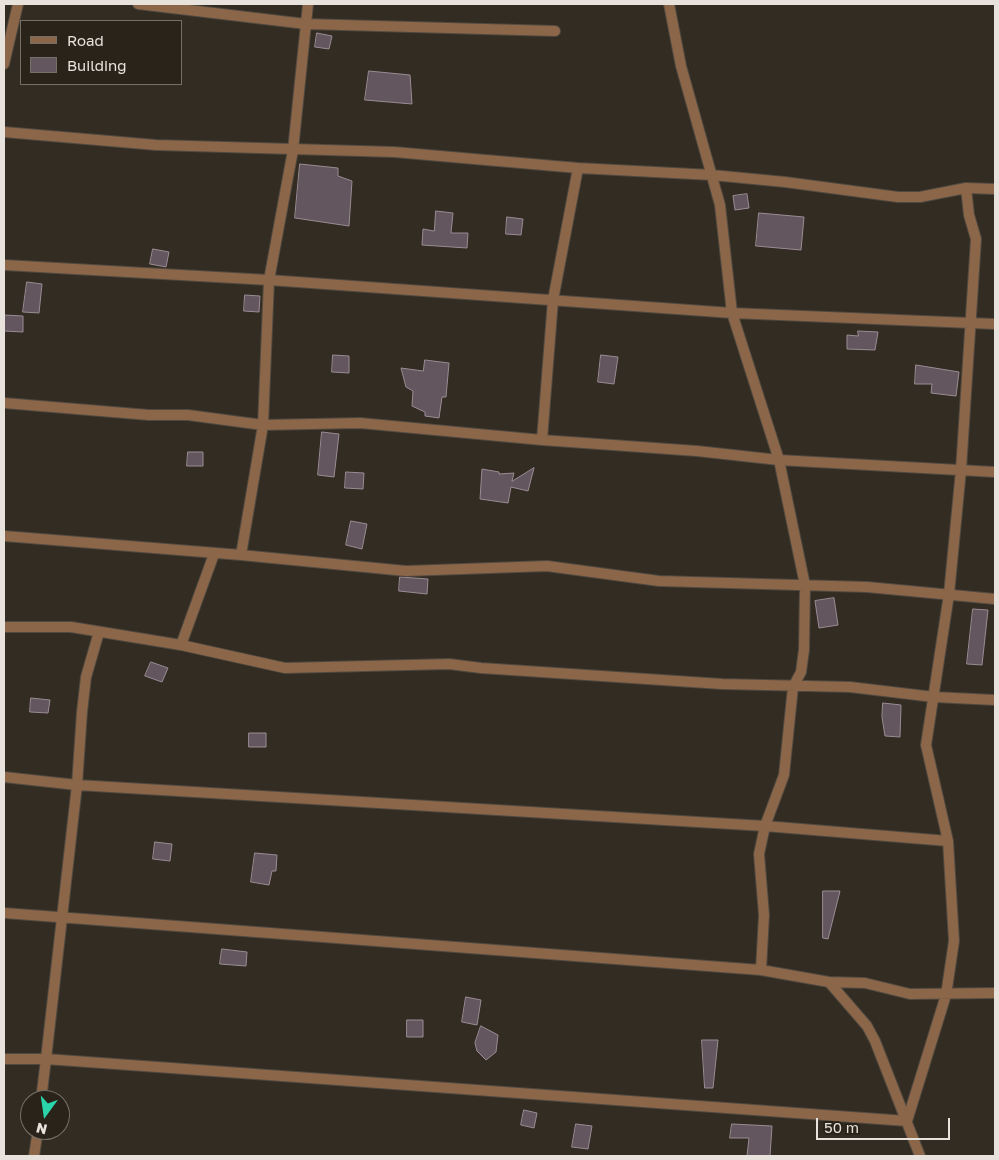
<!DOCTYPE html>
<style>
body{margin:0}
#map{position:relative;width:999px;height:1160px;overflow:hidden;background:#332c22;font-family:"Golos Text",sans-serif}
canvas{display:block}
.frame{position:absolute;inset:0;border:5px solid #e7e2dc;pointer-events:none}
.legend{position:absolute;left:20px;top:20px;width:162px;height:65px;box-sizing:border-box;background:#292319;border:1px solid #756f67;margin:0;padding:6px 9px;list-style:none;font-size:15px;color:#e7e2dc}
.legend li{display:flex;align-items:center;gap:10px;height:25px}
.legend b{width:25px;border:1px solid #756f67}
.north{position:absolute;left:20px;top:1090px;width:50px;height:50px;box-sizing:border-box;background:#292319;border:1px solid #756f67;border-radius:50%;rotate:194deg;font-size:14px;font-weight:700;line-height:20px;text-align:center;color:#e7e2dc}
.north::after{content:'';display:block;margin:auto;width:18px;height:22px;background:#2ad5ac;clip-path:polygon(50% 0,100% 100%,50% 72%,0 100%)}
.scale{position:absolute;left:816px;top:1118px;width:134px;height:22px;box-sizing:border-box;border:2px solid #e7e2dc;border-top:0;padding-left:6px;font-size:15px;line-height:18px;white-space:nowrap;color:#e7e2dc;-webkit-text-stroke:4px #292319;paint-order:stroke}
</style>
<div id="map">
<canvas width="999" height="1160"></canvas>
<div class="frame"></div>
<ul class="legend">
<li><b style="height:6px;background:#8b6649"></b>Road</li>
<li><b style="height:14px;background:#63565e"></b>Building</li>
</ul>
<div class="north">N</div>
<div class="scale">50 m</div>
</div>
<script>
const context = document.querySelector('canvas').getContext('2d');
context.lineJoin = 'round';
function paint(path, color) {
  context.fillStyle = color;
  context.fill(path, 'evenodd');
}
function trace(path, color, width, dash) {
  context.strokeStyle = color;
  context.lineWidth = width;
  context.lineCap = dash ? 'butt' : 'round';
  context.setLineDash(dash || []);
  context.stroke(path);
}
const building = new Path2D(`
 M317 33 332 36 329 49 315 47Z
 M369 71 410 75 412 104 365 100Z
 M300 164 338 168V176L352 181 349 226 295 218Z
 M747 194 749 208 735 210 733 196Z
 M436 211 453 213 451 233H468L467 248 422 245 423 229 434 231Z
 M759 213 804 217 801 250 756 246Z
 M507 217 523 219 521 235 506 234Z
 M153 249 169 252 166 267 150 264Z
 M27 282 42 284 39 313 23 312Z
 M245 295 260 296 259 312 244 311Z
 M4 315 23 316V332L4 331Z
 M858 331 878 332 875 350 847 349V335L858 336Z
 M333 355 349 356V373L332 372Z
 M601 355 618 357 614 384 598 382Z
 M425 360 449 363 446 397H442L439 418 425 416V412L412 406 413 391 406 387 401 368 423 371Z
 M916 365 959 372 956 396 931 393 932 384H915Z
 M322 432 339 434 334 477 318 475Z
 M188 452H203V466H187Z
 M534 468 528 491 511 487 508 503 480 499 482 469 499 472V474L514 473 512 481Z
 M346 472 364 473 363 489 345 488Z
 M351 521 367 524 362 549 346 545Z
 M400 577 428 579 427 594 399 591Z
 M834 598 838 625 819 628 815 601Z
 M973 609 988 610 982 665 967 664Z
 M151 662 168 668 162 682 145 676Z
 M31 698 50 700 48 713 30 712Z
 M883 703 901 705 900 737 885 736 882 717Z
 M249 733H266V747H249Z
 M155 842 172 844 170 861 153 859Z
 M255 853 277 855 276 871H272L269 885 251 882Z
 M823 891H840L828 939 823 938Z
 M222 949 247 952 246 966 220 964Z
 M466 997 481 1000 477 1025 462 1022Z
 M407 1020H423V1037H407Z
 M481 1026 498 1035 496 1052 486 1060 477 1051 475 1043Z
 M702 1040H718L713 1088H705Z
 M524 1110 537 1113 534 1128 521 1125Z
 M576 1124 592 1126 588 1149 572 1147Z
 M732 1124 772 1126 770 1156H747L749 1138H730Z`);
const street = new Path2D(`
 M138 4 306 24 555 31
 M669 4 681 66 720 205 732 313 779 460 805 585 804 650 801 672 793 687 784 775 765 826 759 854 764 915 761 970
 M4 64 18 4
 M4 132 156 145 394 152 578 168 712 175 785 182 898 197H920L966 188 995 189
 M4 265 269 280 732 313 995 324
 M4 403 149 415H188L263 425 360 423 542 440 697 451 779 460 995 472
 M542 440 553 300 578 168
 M4 536 241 555 406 571 547 566 659 581 867 587 995 599
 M241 555 263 425 269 280 293 150 308 4
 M4 627H71L181 645 285 668 449 664 481 668 722 684 850 687 934 697 995 700
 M99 632 86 677 82 712 77 785 46 1059 907 1121 946 995 954 941 948 841 926 745 949 594 961 470 976 239 969 215 966 188
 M181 645 214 554
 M4 777 77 785 765 826 948 841
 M4 913 761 970 829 982 867 1026 875 1041 920 1156
 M829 982 865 983 910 994 995 993
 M4 1059H46L41 1100
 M34 1156 38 1130`);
paint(building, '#63565e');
trace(building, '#9a8c94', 1);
trace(street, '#504940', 12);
trace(street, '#8b6649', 10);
</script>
